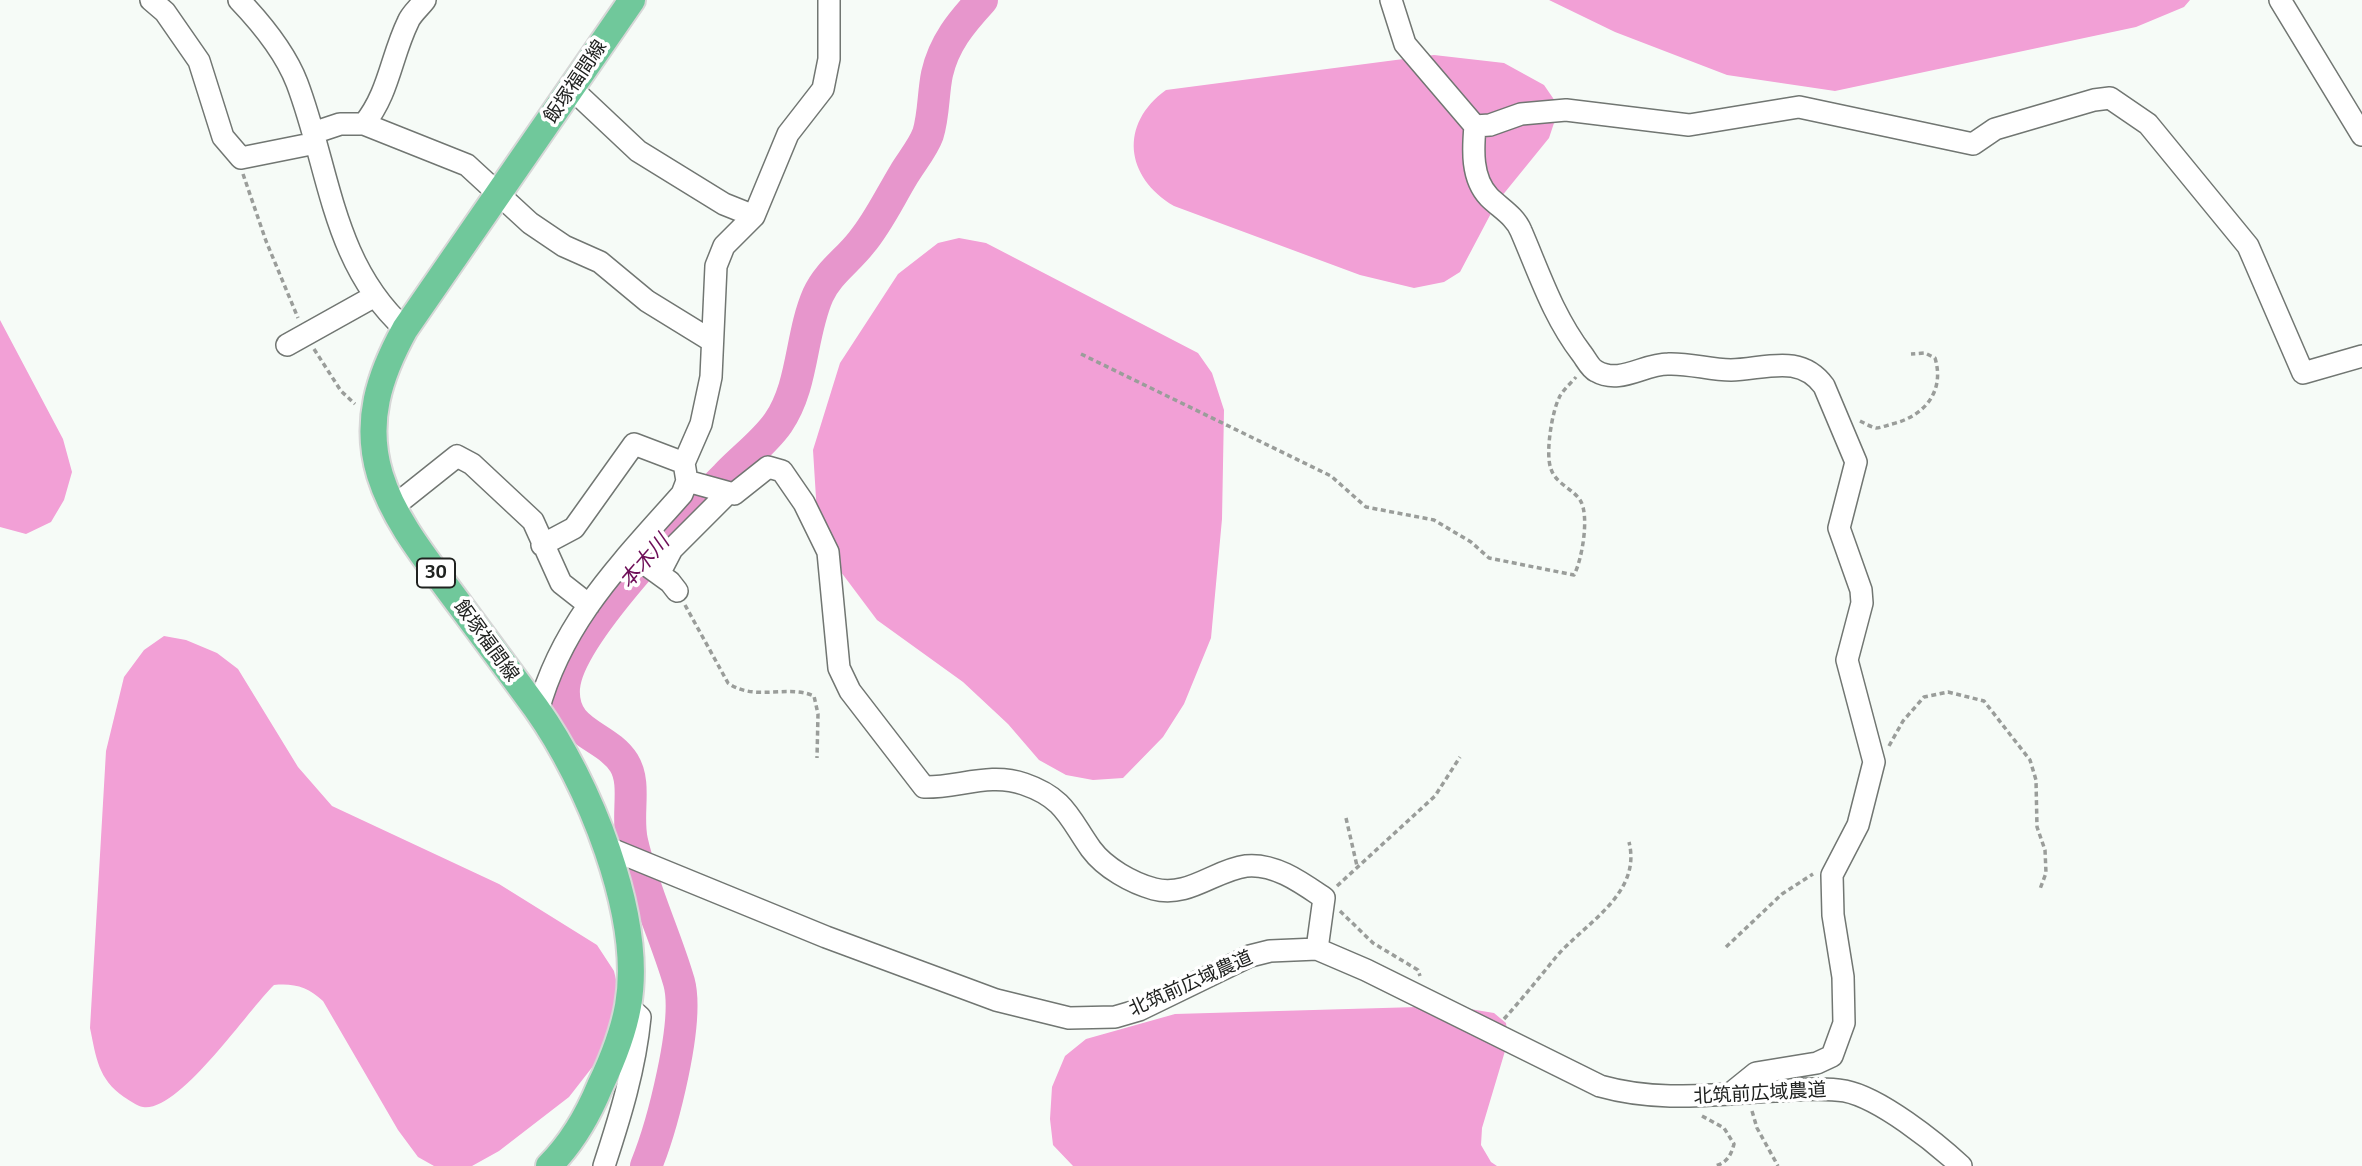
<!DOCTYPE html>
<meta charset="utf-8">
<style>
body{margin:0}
canvas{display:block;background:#f6fbf7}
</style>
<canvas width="2362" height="1166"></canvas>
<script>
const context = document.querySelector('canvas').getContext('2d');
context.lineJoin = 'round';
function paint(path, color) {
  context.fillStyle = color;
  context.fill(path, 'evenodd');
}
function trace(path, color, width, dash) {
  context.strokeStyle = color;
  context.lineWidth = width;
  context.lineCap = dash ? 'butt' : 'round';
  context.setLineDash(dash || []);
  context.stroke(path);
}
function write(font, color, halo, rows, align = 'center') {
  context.font = font + ' Bitter,"Noto Sans JP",serif';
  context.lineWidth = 7;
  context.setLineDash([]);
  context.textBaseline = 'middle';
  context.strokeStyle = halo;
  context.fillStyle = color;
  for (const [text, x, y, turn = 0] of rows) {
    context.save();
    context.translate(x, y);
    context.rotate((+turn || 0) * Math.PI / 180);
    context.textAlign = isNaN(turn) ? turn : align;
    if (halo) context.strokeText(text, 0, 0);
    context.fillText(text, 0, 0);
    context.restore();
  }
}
const forest = new Path2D(`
 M1549 0H2190L2184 7 2136 27 1835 91 1727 75 1615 32Z
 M1434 55 1504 63 1544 85 1555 101 1554 123 1549 138 1497 202 1460 272 1444 282 1414 288 1360 275 1174 206C1125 177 1119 124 1166 90Z
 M959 238 986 243 1198 353 1212 373 1224 410 1222 519 1211 638 1184 704 1163 737 1123 778 1093 780 1066 775 1039 760 1008 724 963 682 877 620 832 560 817 514 813 450 840 363 898 274 938 243Z
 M0 320 63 439 72 472 64 500 51 522 26 534 0 527Z
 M164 636 186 640 217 653 238 669 298 767 332 806 499 884 597 945 614 971 624 1015 615 1038 569 1097 499 1151 472 1166H434L418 1157 398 1130 323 1001C308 987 294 983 274 985 248 1010 179 1113 143 1107 137 1106 129 1100 124 1097 98 1079 96 1057 90 1028L106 751 124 677 144 650Z
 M1452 1006 1494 1013 1506 1023 1508 1041 1482 1128 1481 1145 1491 1162 1497 1166H1073L1053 1145 1050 1119 1052 1087 1065 1056 1086 1039 1175 1014Z`);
const river = new Path2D(`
 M646 1166C662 1127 690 1022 679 982 665 934 643 890 632 841 626 814 637 784 624 763 606 734 561 734 564 688 568 635 686 516 726 476 743 458 764 443 778 423 804 385 800 336 818 295 828 273 847 261 861 243 878 223 890 197 904 174 911 162 923 148 928 134 934 115 933 93 937 74 944 43 961 23 982 0`);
const path = new Path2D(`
 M243 174 266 241 298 318
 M314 349 341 391 355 404
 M1081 354 1331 476 1366 507 1434 520 1471 542 1489 558 1574 575C1582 560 1590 515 1580 500 1572 488 1556 484 1551 469 1545 454 1552 412 1559 398 1562 391 1571 383 1576 377
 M1860 421C1864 423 1871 427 1876 428 1880 428 1888 425 1892 424 1925 416 1945 391 1935 358L1925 353 1911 354
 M685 605 728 683C755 702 787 684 814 696L818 714 817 758
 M1889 746 1903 721 1924 697 1948 692 1984 701 2030 760 2036 780 2037 827 2045 850 2046 873 2040 889
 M1346 818 1357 866
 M1337 886 1435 796 1460 757
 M1340 911 1373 943 1418 970 1420 976
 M1726 947 1782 894 1813 874
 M1504 1019C1522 999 1539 978 1556 957 1585 923 1642 894 1629 842
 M1752 1111 1757 1128 1778 1166
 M1702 1116 1724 1128 1734 1144C1731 1155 1727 1163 1715 1166`);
const minor = new Path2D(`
 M151 0 165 12 199 61 223 137 241 158 316 143
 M239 0C261 23 285 52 297 83 330 170 332 263 405 329
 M1391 0 1405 44 1475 126 1490 125 1521 114 1566 110 1689 125 1799 107 1973 144 1995 129 2094 100 2110 98 2148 124 2248 246 2303 373 2362 356
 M2280 0 2362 135
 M571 88 638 151 724 204 754 216
 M364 124C389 93 391 57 408 22 411 14 420 7 425 0
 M1475 126C1473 149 1471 178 1489 197 1500 208 1515 216 1521 231 1540 275 1553 316 1582 354 1586 359 1590 368 1596 371 1620 385 1643 364 1668 364 1689 363 1710 370 1731 370 1765 369 1800 353 1824 386L1856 462 1839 528 1861 590 1862 603 1847 660 1874 762 1858 825 1832 875 1833 915 1843 977 1844 1023 1832 1056 1817 1063 1756 1073 1730 1094
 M313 133 340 124H364L467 165 530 223 564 246 600 262 647 301 712 341
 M287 345 373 297
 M687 481 734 494 768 467 782 471 804 503 828 552 839 668 850 691 924 787C957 788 990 772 1024 784 1065 798 1069 818 1091 849 1105 868 1132 883 1154 889 1188 898 1215 870 1246 866 1275 863 1302 883 1324 898L1317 949
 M393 507 457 456 472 464 533 521 561 583 589 605
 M542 545 574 528 634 444 684 463
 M630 553 670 582 677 591
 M659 574 672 549 727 494
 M538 711C562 621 622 562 682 494L687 481 684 463 701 424 711 377 716 266 724 246 754 216 788 134 823 89 829 59V0
 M606 847 826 937 996 1000 1069 1018 1115 1017 1139 1010 1250 956 1270 951 1317 949 1366 970 1600 1086C1660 1103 1714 1094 1775 1091 1798 1090 1822 1087 1845 1091 1880 1098 1935 1142 1961 1166
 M604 1166C620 1117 635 1069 640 1017L628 1006`);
const major = new Path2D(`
 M549 1166C571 1144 588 1115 600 1086 612 1061 623 1034 628 1006 644 916 588 781 536 708 507 668 477 628 448 589 422 554 393 517 380 475 364 422 379 376 405 329L632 0`);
const shields = [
 [436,573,38]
];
const shieldNames = [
 ["30",436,573]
];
const streetNames = [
 ["飯塚福間線",576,82,-56],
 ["飯塚福間線",486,641,54],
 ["北筑前広域農道",1191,984,-24],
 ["北筑前広域農道",1760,1094,-3]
];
const waterNames = [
 ["本木川",645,562,-49]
];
paint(forest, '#f2a0d6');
trace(river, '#e796cc', 32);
trace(minor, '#717672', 24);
trace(major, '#d7d7d7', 30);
trace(path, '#9a9d9a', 3.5, [5, 3.5]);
trace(minor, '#fff', 21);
trace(major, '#70c89b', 26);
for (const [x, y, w] of shields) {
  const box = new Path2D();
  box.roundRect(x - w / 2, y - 14.5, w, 29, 5);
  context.fillStyle = '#fff';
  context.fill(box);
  trace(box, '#202220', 2);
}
write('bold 18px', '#202220', null, shieldNames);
write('19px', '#202220', '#fff', streetNames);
write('italic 21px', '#6d0d57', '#fff', waterNames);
</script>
